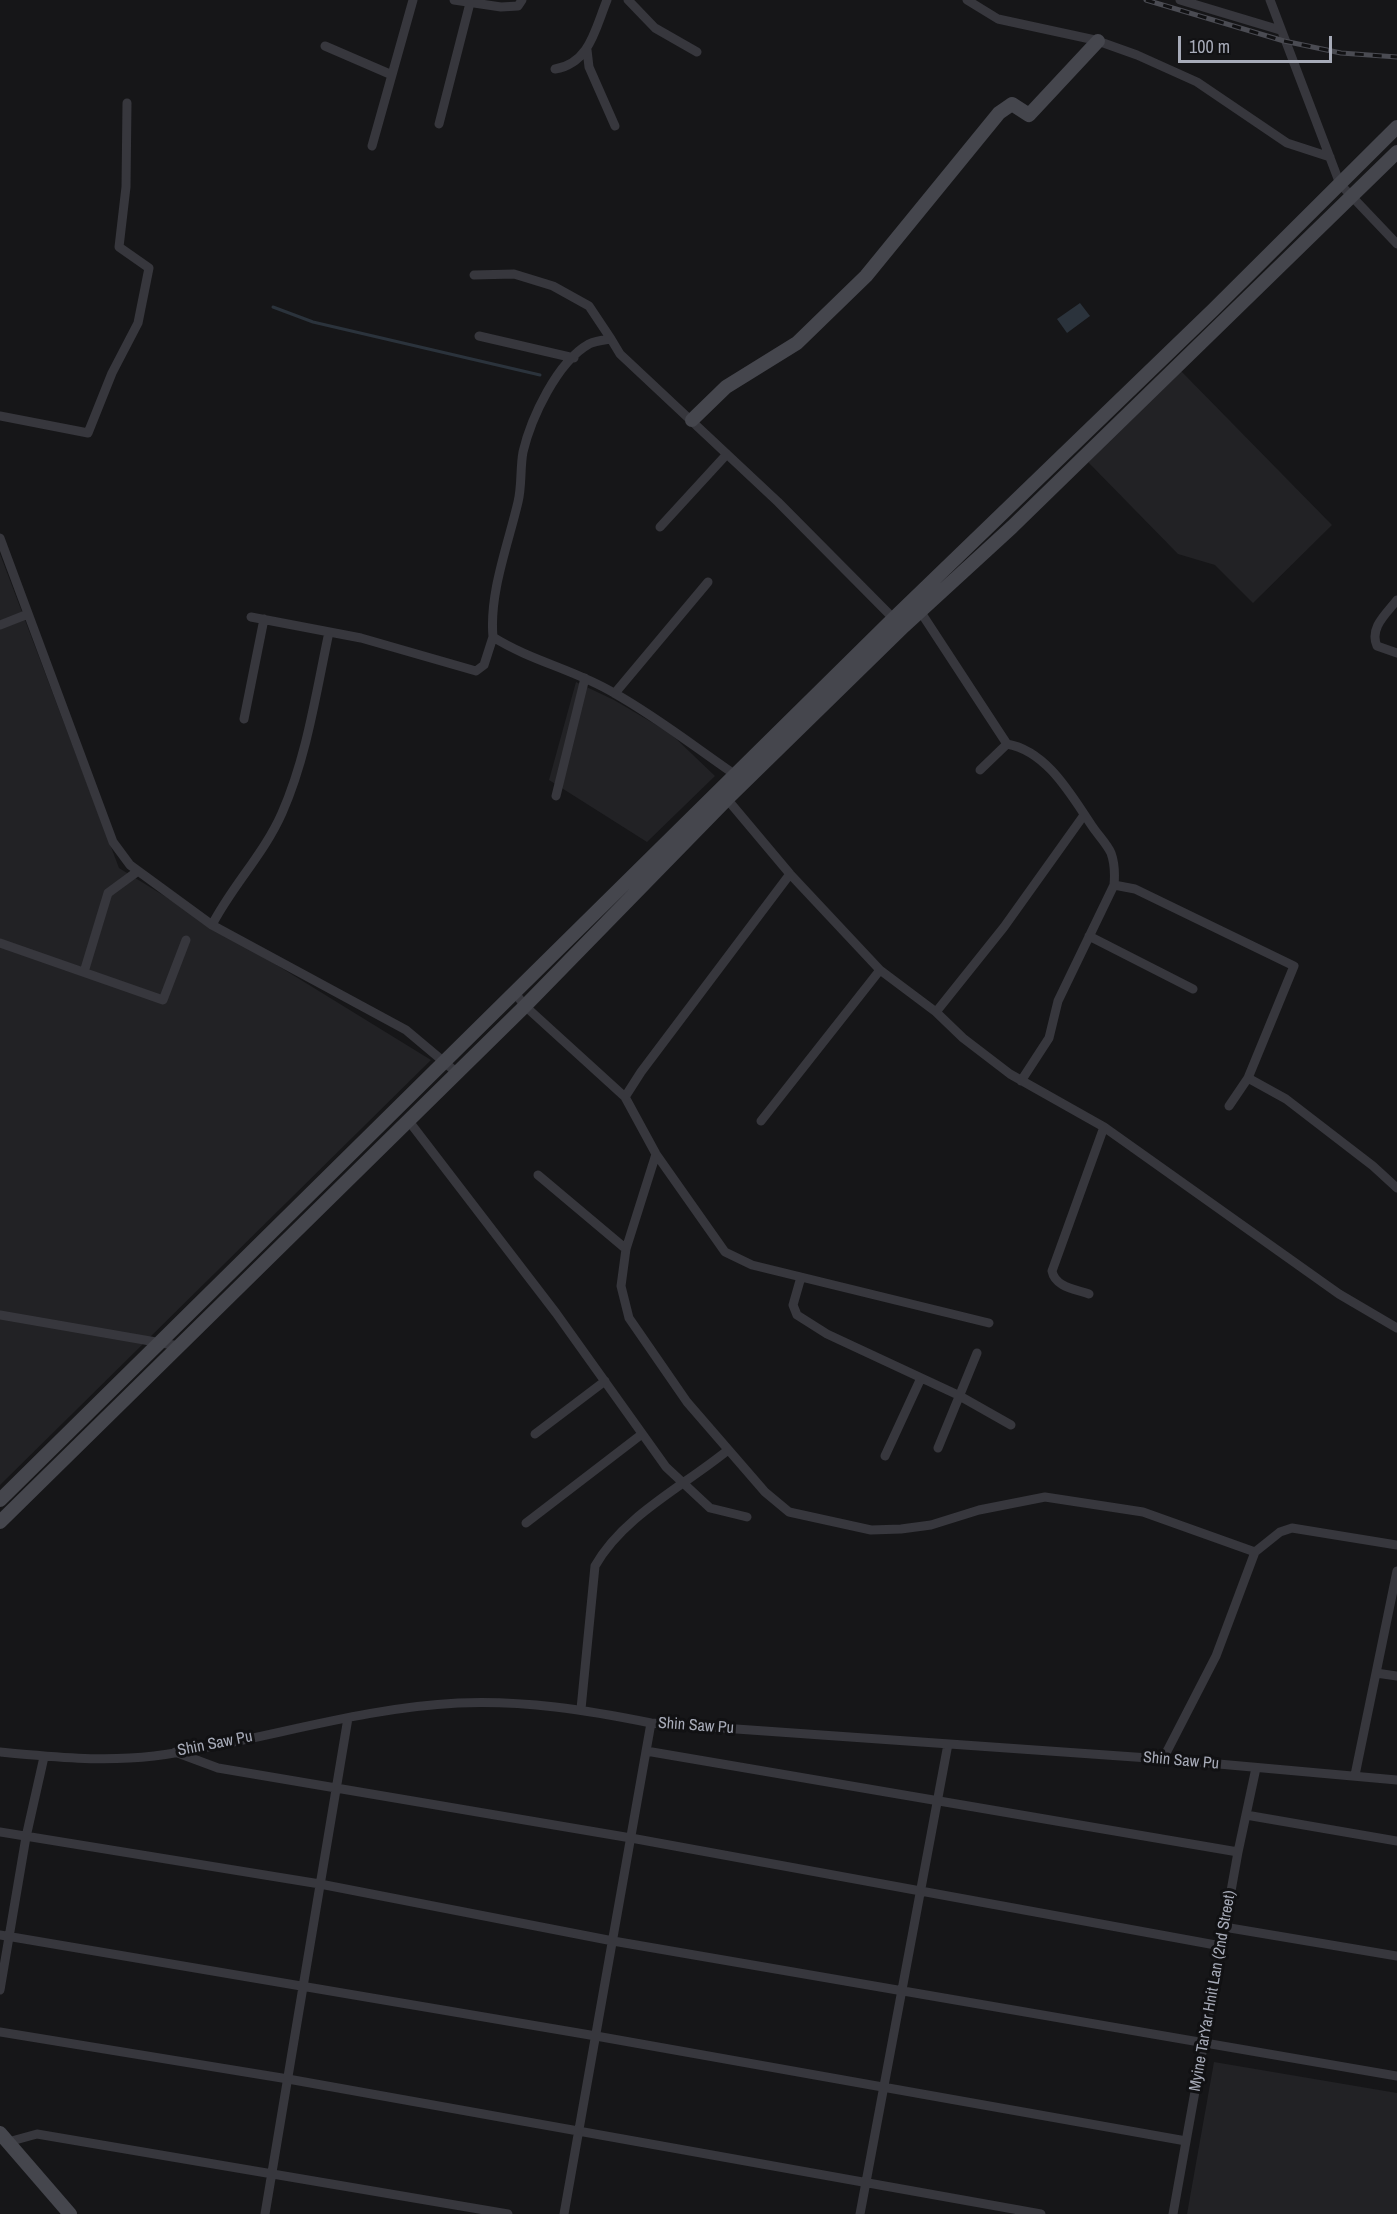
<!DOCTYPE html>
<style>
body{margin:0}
#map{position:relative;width:1397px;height:2214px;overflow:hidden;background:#161618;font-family:"Archivo Narrow",sans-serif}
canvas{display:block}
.scale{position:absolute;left:1178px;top:36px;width:154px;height:27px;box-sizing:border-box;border:3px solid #a7abb8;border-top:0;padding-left:8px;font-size:18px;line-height:21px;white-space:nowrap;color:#a7abb8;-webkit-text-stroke:4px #111113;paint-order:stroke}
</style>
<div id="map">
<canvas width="1397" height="2214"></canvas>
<div class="scale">100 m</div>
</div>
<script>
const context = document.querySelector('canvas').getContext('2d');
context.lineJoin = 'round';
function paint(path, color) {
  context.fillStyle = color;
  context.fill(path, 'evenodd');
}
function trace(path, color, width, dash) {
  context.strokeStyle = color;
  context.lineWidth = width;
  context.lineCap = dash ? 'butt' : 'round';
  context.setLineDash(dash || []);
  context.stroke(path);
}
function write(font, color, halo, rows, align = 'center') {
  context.font = font + ' "Archivo Narrow",sans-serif';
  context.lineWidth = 6;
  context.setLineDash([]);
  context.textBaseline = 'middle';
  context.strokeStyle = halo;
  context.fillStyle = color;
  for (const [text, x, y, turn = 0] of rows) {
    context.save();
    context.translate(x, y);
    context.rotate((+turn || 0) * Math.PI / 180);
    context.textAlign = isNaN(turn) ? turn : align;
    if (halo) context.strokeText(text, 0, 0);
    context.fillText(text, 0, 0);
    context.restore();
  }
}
const built = new Path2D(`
 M1180 370 1332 525 1253 603 1215 565 1178 554 1088 462Z
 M0 554 119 868 431 1060 0 1485Z
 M576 682 614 700 670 733 715 776 647 842 549 780Z
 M1214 2062 1397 2093V2214H1187Z`);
const water = new Path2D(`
 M1080 303 1090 316 1067 333 1057 319Z`);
const stream = new Path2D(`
 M273 307 313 322 540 375`);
const street = new Path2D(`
 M454 0 501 7 518 6 522 0
 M628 0 655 28 697 52
 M967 0 998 19 1095 40 1137 55 1197 82 1287 143 1330 157
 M1180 0 1280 30
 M1270 0 1340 184 1397 244
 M325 46 392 75
 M587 50 589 67 615 126
 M555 69C590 63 595 29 607 0
 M439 124 470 3
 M372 146 413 0
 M474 275 514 274 553 286 589 306 611 339
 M479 336 574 358
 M0 416 88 433 112 373 138 323 149 268 119 247 126 187 127 103
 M660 527 727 454
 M0 538 113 842 130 865 212 925 406 1030 456 1072
 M1397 600C1386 614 1369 628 1377 646L1397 653
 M920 611 1007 744
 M251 617 361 638 476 671 484 665 493 637
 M0 625 28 614
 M615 693 708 582
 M244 719 264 619
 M980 770 1007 744C1047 751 1071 795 1092 826 1098 835 1107 844 1111 853 1115 864 1115 874 1114 885L1058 1001 1049 1038 1021 1081
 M737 776C696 748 657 717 614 693 576 670 531 661 493 637 489 593 508 545 518 502 522 486 520 468 523 452 531 418 557 362 589 344 595 341 605 340 611 339L620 354 778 502 897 622
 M556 796 585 678
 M727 799 790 874 880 970 936 1012 963 1038 1010 1074 1104 1127 1339 1294 1397 1328
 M1114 885 1135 889 1294 966 1248 1078 1229 1106
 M212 925C232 886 264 854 282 813 307 756 316 693 329 632
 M1089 936 1193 989
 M0 943 163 1000 186 940
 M84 972 108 893 138 871
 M515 993 525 1006 625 1097 656 1154 725 1252 752 1265 989 1323
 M936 1012 1004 927 1084 815
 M1248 1078 1286 1099 1373 1166 1397 1188
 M625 1097 641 1072 790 874
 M408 1120 556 1313 666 1467 710 1508 747 1517
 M761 1121 880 970
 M656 1154 626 1249 621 1286 629 1318 687 1402 765 1492 789 1512 871 1530 901 1529 931 1525 979 1510 1045 1497 1143 1512 1255 1552
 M538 1175 626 1249
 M801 1277 793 1305 797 1315 827 1334 958 1395 1011 1425
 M1089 1294C1075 1289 1055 1287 1052 1271L1104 1127
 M0 1315 179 1346
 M535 1434 605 1381
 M938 1448 977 1353
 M885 1456 921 1378
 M526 1523 642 1434
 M1376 1673 1397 1676
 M581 1709 595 1566C623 1516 684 1486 728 1450
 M646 1751 1238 1852
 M0 1752C52 1757 102 1762 154 1756 255 1743 355 1708 458 1703 524 1700 587 1710 651 1723L1163 1759 1397 1780
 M175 1752 218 1768 631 1838 1221 1946
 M1163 1759 1216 1656 1255 1552 1280 1532 1292 1528 1397 1545
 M1355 1775 1397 1571
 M1246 1815 1397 1841
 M0 1832 320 1884 613 1941 1397 2076
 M1224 1927 1397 1956
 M0 1935 596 2036 1186 2141
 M0 1990 26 1837 44 1757
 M0 2032 288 2079 1041 2214
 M8 2142 37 2134 508 2214
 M265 2214 348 1718
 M564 2214 651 1723
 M860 2214 948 1744
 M1173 2214 1238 1852 1256 1768`);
const secondary = new Path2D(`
 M692 420 726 387 797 343 866 276 999 113 1012 104 1029 115 1098 41
 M0 1500 892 620 1213 310 1397 127
 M0 1522 525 1006 727 799 904 626 1012 527 1397 152
 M0 2133 70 2214`);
const rail = new Path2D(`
 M1146 0 1284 41 1341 53 1397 57`);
const streetNames = [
 ["Shin Saw Pu",696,1726,4],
 ["Shin Saw Pu",215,1744,-11],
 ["Shin Saw Pu",1181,1761,5],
 ["Myine TarYar Hnit Lan (2nd Street)",1213,1991,-80]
];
paint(built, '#222225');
paint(water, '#2b333c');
trace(stream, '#2b333c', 3);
trace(street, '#37373d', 9);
trace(secondary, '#45464d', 14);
trace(rail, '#4a4b52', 5);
trace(rail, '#111113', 3, [9]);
write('16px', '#a7abb8', '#111113', streetNames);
</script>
